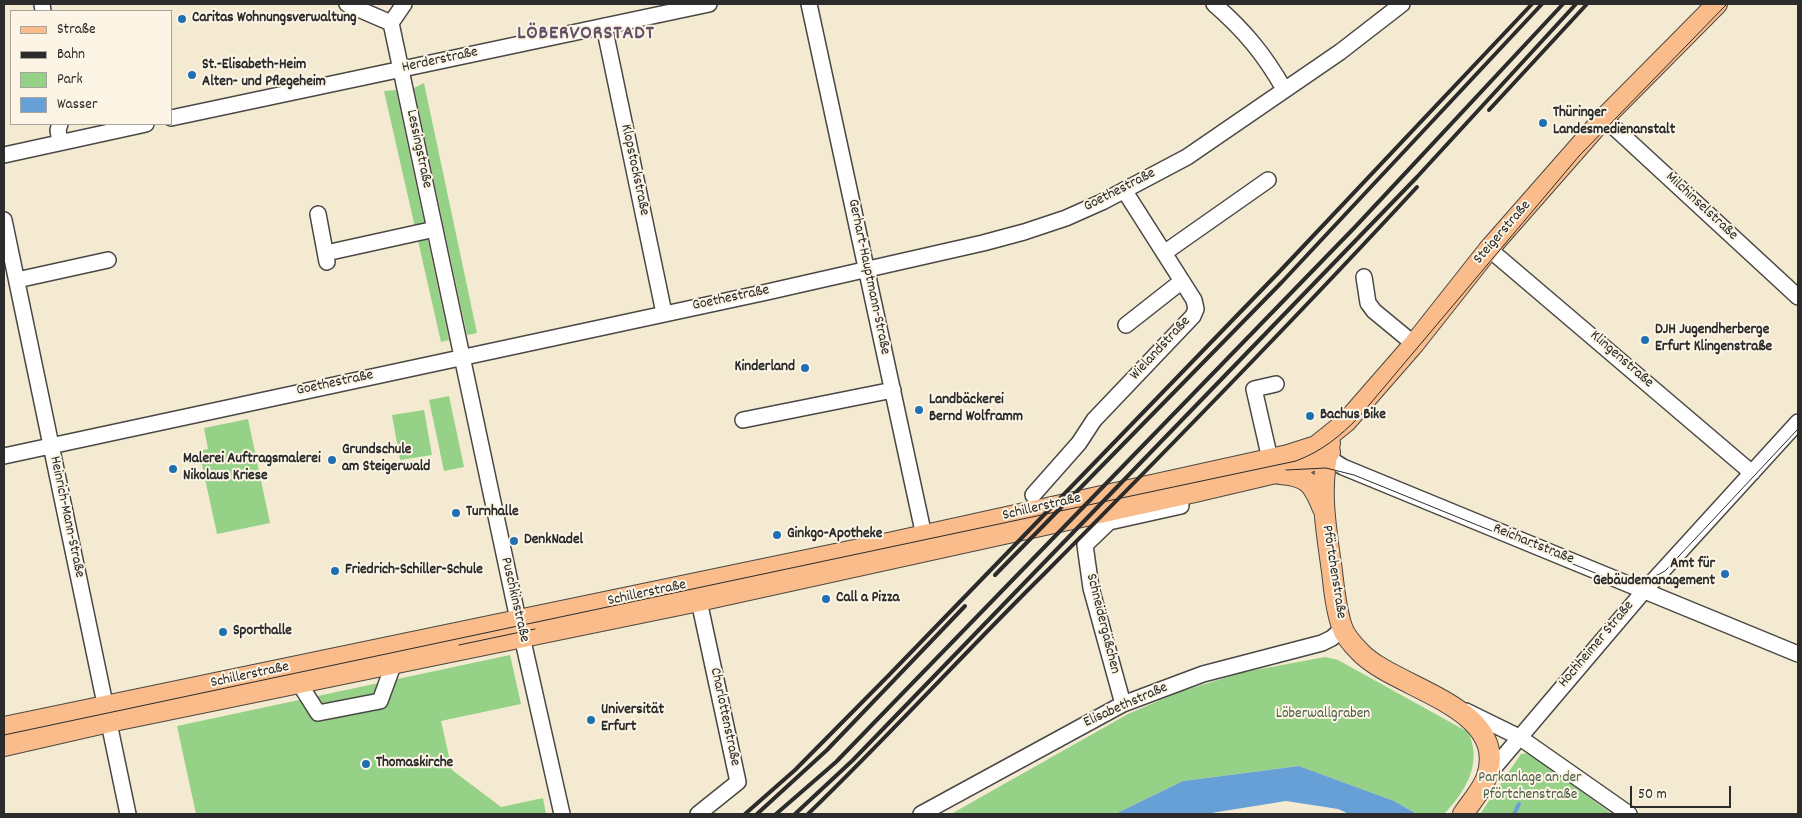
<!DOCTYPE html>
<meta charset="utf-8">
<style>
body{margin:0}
#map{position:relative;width:1802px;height:818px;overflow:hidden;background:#f4ead1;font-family:Dekko,sans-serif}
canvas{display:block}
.frame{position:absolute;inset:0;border:5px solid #2b2b2b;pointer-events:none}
.legend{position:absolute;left:10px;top:10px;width:162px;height:115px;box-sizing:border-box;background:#fcf5e5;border:1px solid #a8a49b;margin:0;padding:6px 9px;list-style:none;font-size:15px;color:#2b2b2b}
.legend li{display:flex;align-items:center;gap:10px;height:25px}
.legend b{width:25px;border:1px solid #a8a49b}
.scale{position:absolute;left:1630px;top:786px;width:101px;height:22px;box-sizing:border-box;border:2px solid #2b2b2b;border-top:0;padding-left:6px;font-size:15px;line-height:18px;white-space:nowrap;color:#2b2b2b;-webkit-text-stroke:4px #fcf5e5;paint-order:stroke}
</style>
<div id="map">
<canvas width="1802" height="818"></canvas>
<div class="frame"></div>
<ul class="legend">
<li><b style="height:6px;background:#f9bc8a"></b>Straße</li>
<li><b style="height:6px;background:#2b2b2b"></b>Bahn</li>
<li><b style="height:14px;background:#95d287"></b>Park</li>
<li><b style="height:14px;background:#67a0d6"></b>Wasser</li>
</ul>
<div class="scale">50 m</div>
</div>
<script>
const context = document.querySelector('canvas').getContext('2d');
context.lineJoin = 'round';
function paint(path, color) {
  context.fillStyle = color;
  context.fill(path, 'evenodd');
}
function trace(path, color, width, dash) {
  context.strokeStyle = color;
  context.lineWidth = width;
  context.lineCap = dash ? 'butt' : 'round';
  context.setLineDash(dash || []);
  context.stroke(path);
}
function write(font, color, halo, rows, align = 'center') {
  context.font = font + ' Dekko,sans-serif';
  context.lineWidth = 4;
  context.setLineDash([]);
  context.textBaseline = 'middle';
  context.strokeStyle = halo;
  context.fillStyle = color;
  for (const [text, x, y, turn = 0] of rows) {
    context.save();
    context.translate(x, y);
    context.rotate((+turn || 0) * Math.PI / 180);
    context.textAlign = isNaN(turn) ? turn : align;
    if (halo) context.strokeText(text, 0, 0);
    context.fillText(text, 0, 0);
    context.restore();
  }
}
const green = new Path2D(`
 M424 83 477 333 467 335 414 88Z
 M396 90 449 340 441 342 384 91Z
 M449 396 464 467 444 471 429 400Z
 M424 410 432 455 400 460 392 415Z
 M248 419 270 523 217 534 199 451 208 449 204 428Z
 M510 655 521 704 441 721 452 770 501 807 543 798 546 814H196L177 726Z
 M1325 657 1338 660 1468 732C1483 763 1466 791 1444 814H1417L1394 801 1299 766 1183 781 1115 814H951L1128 714 1179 692 1244 672Z
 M1528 753 1612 814H1480L1521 754Z`);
const water = new Path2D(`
 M1299 766 1394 801 1417 814H1349L1338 809 1286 801 1205 814H1115L1183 781Z`);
const stream = new Path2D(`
 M1514 814 1519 804`);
const minor = new Path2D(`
 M42 4 43 11
 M347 4 391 23
 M809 4 926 545
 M1214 4C1244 30 1264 54 1284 89
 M391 23 516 610 562 814
 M391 23 404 4
 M604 26 664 313
 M171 118 709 4
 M1604 118 1798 297
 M60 124 58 130 60 142
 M4 155 146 124
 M318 214 327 262
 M4 220 128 814
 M1489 249 1752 473
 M326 253 435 229
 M1164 253 1268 180
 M1364 277 1368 303 1374 311 1414 344
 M17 280 108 260
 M1126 325 1182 281
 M743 420 893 390
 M1328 453 1335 462 1343 467 1798 654
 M4 456 767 292 983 243 1024 232 1066 218 1102 202 1187 157 1340 52 1402 4
 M1270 459 1254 389 1276 384
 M1033 495 1079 443 1094 420 1193 316 1196 309 1194 300 1124 190
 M299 683 318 713 380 701 394 663
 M1123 704 1091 588 1085 545 1109 522 1181 506 1179 496
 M1466 711 1519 737 1629 814
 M1487 776 1644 591 1798 422
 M698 814 738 782 699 601
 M921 814 1123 704 1203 674 1322 643 1332 638 1342 629`);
const major = new Path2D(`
 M1330 443C1318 486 1326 529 1332 571 1334 590 1336 609 1342 627 1345 636 1353 645 1360 652 1395 689 1509 706 1487 776 1483 789 1471 802 1463 814
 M1280 474C1308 476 1313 484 1323 509
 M4 727 893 542 1288 455 1316 446 1346 422 1414 344 1489 249 1604 118 1717 4
 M4 746 109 722 699 601 1195 492 1297 468 1330 452`);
const tram = new Path2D(`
 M1286 470 1326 468 1354 475 1610 579C1629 582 1649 581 1665 571L1798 429
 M459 645 535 629
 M4 735 1296 461C1322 451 1339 437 1359 417L1579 156 1727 4`);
const rail = new Path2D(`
 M1489 110 1587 4
 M995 575 1282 282 1542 4
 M745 814 795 770 889 675 1280 271 1532 4
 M757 814 827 750 965 606
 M776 814 836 762 898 698 1356 226 1563 4
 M795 814 853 760 1417 177 1576 4
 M808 814C889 736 965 652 1045 573 1171 446 1296 318 1417 187`);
const markers = [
 [182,19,5,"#1f6fb2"],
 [192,75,5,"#1f6fb2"],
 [1543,123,5,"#1f6fb2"],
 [1645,340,5,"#1f6fb2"],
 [805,368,5,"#1f6fb2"],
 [919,410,5,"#1f6fb2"],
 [1310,416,5,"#1f6fb2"],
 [332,460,5,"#1f6fb2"],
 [173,469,5,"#1f6fb2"],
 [456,513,5,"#1f6fb2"],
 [777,535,5,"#1f6fb2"],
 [514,541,5,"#1f6fb2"],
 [335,571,5,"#1f6fb2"],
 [1725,574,5,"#1f6fb2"],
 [826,599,5,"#1f6fb2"],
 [223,632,5,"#1f6fb2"],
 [591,720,5,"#1f6fb2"],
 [366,764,5,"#1f6fb2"]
];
const poiNames = [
 ["Caritas Wohnungsverwaltung",192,19],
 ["St.-Elisabeth-Heim",202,66],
 ["Alten- und Pflegeheim",202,83],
 ["Thüringer",1553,114],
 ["Landesmedienanstalt",1553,131],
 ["DJH Jugendherberge",1655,331],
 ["Erfurt Klingenstraße",1655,348],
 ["Kinderland",795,368,"right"],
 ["Landbäckerei",929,401],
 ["Bernd Wolframm",929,418],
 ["Bachus Bike",1320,416],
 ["Grundschule",342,451],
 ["am Steigerwald",342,468],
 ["Malerei Auftragsmalerei",183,460],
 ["Nikolaus Kriese",183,477],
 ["Turnhalle",466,513],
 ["Ginkgo-Apotheke",787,535],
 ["DenkNadel",524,541],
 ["Amt für",1715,565,"right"],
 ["Gebäudemanagement",1715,582,"right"],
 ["Friedrich-Schiller-Schule",345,571],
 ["Call a Pizza",836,599],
 ["Sporthalle",233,632],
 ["Universität",601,711],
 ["Erfurt",601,728],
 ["Thomaskirche",376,764]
];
const streetNames = [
 ["Herderstraße",440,61,-12],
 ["Lessingstraße",418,149,78],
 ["Klopstockstraße",634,170,78],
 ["Goethestraße",1120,191,-27],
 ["Milchinselstraße",1701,207,43],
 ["Steigerstraße",1503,233,-49],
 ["Gerhart-Hauptmann-Straße",868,277,78],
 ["Goethestraße",731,299,-12],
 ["Wielandstraße",1161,349,-47],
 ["Klingenstraße",1621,360,41],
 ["Goethestraße",335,384,-12],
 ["Schillerstraße",1042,508,-13],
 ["Heinrich-Mann-Straße",66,517,78],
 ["Reichartstraße",1533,545,22],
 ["Pförtchenstraße",1333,572,81],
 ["Schillerstraße",647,594,-12],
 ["Puschkinstraße",514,600,77],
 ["Schneidergäßchen",1102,624,76],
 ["Hochheimer Straße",1597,645,-50],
 ["Schillerstraße",250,676,-12],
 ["Elisabethstraße",1126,706,-24],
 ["Charlottenstraße",724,717,78]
];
const parkNames = [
 ["Löberwallgraben",1323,715],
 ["Parkanlage an der",1530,779],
 ["Pförtchenstraße",1530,796]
];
const districtNames = [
 ["LÖBERVORSTADT",586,35]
];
paint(green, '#95d287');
paint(water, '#67a0d6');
trace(stream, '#67a0d6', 4);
trace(minor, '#494844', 18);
trace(major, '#494844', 22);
trace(minor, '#fff', 15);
trace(major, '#f9bc8a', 20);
trace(tram, '#2b2b2b', 1);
trace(rail, '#2b2b2b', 4);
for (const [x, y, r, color] of markers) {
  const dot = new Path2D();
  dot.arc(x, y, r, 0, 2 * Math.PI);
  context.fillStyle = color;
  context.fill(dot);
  trace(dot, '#fcf5e5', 2);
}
write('bold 15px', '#2b2b2b', '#fcf5e5', poiNames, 'left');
write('15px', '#2b2b2b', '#fcf5e5', streetNames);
write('15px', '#4b5d47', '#fcf5e5', parkNames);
context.letterSpacing = '1px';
write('bold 20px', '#635066', '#fcf5e5', districtNames);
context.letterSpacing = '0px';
</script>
